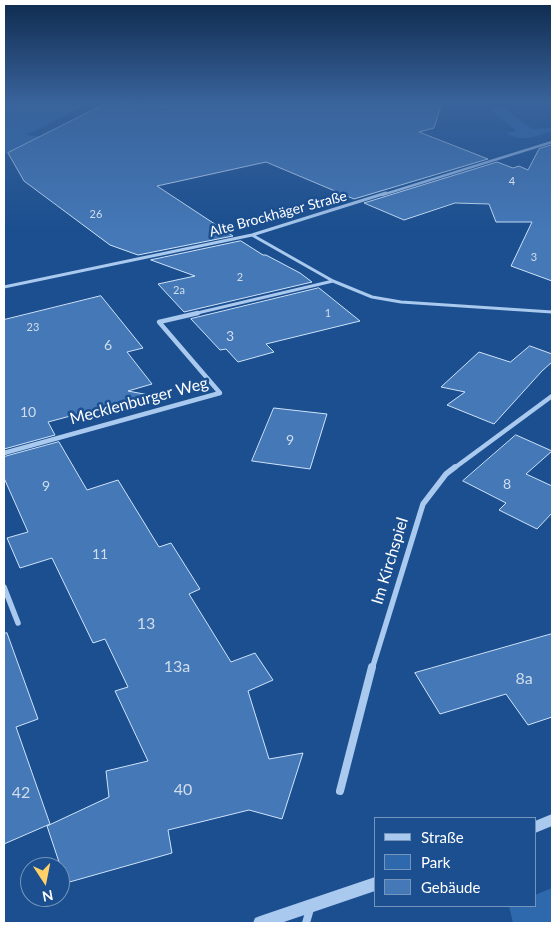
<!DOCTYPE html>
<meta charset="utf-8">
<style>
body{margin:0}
#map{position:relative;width:556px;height:927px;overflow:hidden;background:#1b4f8f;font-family:Lato,sans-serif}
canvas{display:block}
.frame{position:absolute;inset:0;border:5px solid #fff;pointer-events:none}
.legend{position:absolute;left:374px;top:817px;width:162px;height:90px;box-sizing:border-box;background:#1b4f8f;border:1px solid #7695bc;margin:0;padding:6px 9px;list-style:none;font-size:15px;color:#fff}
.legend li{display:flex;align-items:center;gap:10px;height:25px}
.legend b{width:25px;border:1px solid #7695bc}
.north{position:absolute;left:20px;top:857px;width:50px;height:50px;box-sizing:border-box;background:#1b4f8f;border:1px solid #7695bc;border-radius:50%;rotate:169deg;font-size:14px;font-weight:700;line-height:20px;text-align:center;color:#fff}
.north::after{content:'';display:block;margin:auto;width:18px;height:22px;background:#ffd166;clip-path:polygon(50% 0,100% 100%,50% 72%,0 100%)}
</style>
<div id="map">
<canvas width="556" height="927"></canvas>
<div class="frame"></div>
<ul class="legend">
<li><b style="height:6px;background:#a9c9ee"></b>Straße</li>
<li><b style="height:14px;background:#2e69ad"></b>Park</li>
<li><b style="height:14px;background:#4478b7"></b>Gebäude</li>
</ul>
<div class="north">N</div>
</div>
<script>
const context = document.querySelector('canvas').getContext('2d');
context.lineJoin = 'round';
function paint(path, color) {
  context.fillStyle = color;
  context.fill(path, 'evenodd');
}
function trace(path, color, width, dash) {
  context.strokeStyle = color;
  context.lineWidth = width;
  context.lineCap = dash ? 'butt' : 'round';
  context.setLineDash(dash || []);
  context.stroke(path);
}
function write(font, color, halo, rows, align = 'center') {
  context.font = font + ' Lato,sans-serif';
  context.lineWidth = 5;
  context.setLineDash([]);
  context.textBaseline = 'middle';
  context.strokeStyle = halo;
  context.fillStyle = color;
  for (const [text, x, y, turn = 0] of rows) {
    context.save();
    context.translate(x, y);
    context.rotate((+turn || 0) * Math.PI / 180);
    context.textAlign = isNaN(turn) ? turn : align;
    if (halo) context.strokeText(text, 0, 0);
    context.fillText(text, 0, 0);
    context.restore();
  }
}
const green = new Path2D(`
 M4 102H93L26 135 84 141 4 153Z
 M502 106 532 129 552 128V131C535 136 522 143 506 133L517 131 494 112 493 109Z
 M552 888V923H513L509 906H535V895Z`);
const building = new Path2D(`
 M109 102 165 106 173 102H442L434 128 419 132 488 159 354 199 266 162 157 186 233 236 138 255 110 245 24 181 8 153Z
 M552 145V281L511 266 532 222H496L489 204 455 203 404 220 364 203 497 162 513 168 519 166 528 170 539 149Z
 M241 241 263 255H266L300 273 312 282 184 312 158 284 195 276 151 260Z
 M319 288 360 321 266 344 274 352 238 362 226 349 220 350 191 319Z
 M101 296 143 348 127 352 152 384 128 391 149 395 48 422 55 435 4 449V320Z
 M530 346 552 354V362L542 371 494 424 447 405 465 392 441 387 479 352 510 362Z
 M274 408 327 414 310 469 252 461Z
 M516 435 552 451 526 474 552 486V513L537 529 499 510 506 503 463 481Z
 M59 442 87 490 118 480 159 547 171 543 200 589 189 594 231 662 255 653 273 680 248 691 269 759 303 753 282 819 249 810 168 830 172 853 66 883 47 826 109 797 106 771 148 761 115 691 128 687 105 639 93 643 52 558 20 568 7 538 28 532 4 478V457Z
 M7 633 38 719 16 727 50 824 4 844V634Z
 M552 634V717L528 725 506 694 440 714 415 673Z`);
const minorFar4 = new Path2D(`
 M382 195 552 142`);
const minorFar3 = new Path2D(`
 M252 235 333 281 372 297 401 302 552 312
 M4 287 252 235 386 193
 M193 314 333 281`);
const minorFar2 = new Path2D(`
 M4 453 220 393 159 322 198 313
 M453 469 552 396`);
const minorFar1 = new Path2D(`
 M4 587 18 623
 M372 669 423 504 446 474 455 467`);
const minor = new Path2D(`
 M340 791 372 667
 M306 923 310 909`);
const tertiary = new Path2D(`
 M552 814V826L535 833V821Z
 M375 877V891L281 923H253L255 918 260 916Z`);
const farNumbernames = [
 ["4",512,181],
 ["26",96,214],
 ["3",534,257],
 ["2",240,277],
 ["2a",179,290],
 ["1",328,313],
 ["23",33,327]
];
const farStreetnames = [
 ["Alte Brockhäger Straße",278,214,-15]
];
const numberNames = [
 ["3",230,336],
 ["6",108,345],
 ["10",28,412],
 ["9",290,440],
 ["8",507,484],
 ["9",46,486],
 ["11",100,554]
];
const streetNames = [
 ["Mecklenburger Weg",139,401,-15],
 ["Im Kirchspiel",390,561,-73]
];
const nearNumbernames = [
 ["13",146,624],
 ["13a",177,667],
 ["8a",524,679],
 ["40",183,790],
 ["42",21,793]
];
paint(green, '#2e69ad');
paint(building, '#4478b7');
trace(building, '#cfe3fa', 1);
trace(minorFar4, '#a9c9ee', 2.5);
trace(minorFar3, '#a9c9ee', 3);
trace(minorFar2, '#a9c9ee', 4.5);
trace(minorFar1, '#a9c9ee', 5.5);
trace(minor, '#a9c9ee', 8);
paint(tertiary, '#a9c9ee');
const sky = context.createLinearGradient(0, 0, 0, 232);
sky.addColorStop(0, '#0f2b4f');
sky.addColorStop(0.44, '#39639b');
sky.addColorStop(1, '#39639b00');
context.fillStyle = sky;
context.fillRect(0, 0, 556, 232);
write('11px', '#d0dded', null, farNumbernames);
write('14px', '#fff', '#1b4f8f', farStreetnames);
write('14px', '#d0dded', null, numberNames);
write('16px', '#fff', '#1b4f8f', streetNames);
write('16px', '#d0dded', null, nearNumbernames);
</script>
